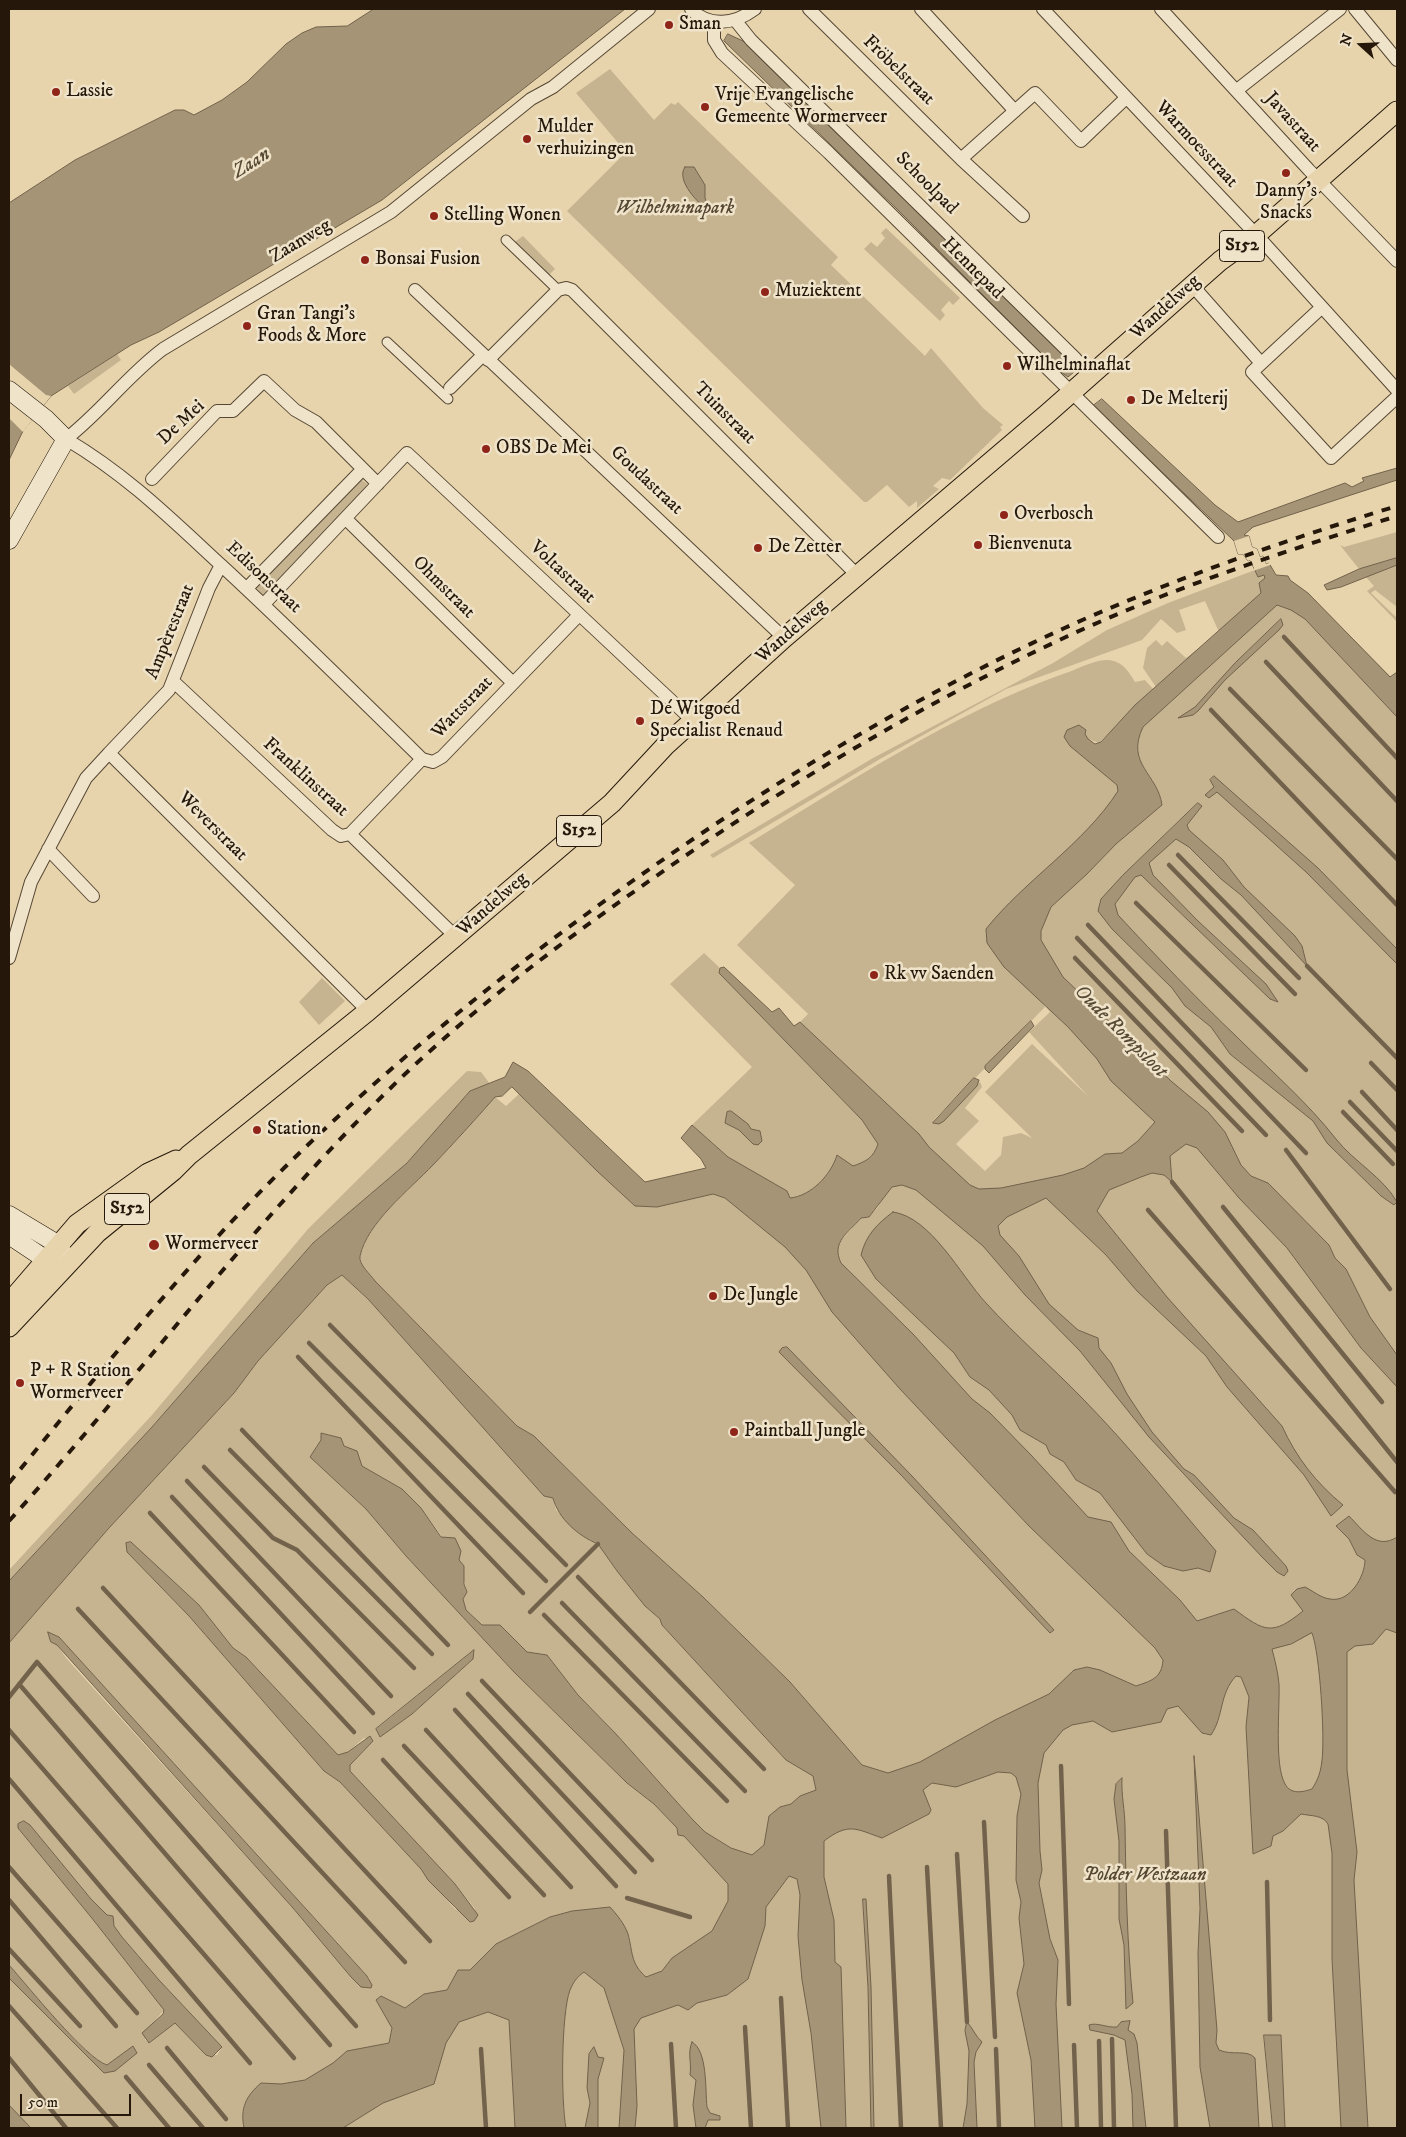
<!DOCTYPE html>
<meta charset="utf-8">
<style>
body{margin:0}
#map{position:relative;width:1406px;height:2137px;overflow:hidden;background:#e7d4ad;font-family:"IM FELL DW Pica",serif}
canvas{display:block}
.frame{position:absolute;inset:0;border:10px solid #25180a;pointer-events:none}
.north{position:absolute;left:1336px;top:20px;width:50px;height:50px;-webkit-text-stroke:4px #efe3ca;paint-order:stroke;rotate:290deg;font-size:14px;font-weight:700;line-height:20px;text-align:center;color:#25180a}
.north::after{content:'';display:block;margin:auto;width:18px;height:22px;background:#25180a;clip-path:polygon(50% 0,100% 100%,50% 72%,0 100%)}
.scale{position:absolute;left:20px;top:2094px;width:111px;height:22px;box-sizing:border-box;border:2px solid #25180a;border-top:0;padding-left:6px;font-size:15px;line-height:18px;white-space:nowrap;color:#25180a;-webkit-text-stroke:4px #efe3ca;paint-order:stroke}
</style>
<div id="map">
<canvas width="1406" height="2137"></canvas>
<div class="frame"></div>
<div class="north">N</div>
<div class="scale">50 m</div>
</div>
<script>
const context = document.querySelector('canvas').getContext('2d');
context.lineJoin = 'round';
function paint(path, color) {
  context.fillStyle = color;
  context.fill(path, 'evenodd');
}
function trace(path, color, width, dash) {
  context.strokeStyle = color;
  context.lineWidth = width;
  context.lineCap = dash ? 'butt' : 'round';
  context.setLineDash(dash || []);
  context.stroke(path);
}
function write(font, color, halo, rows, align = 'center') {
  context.font = font + ' "IM FELL DW Pica",serif';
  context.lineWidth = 5;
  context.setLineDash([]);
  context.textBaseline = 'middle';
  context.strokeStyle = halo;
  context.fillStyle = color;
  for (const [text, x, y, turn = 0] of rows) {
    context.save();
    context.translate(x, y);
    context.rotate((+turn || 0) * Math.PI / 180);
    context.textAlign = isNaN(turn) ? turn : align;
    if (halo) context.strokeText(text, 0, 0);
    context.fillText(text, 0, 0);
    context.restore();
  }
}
const green = new Path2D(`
 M610 69 654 120 671 103 675 105 678 102 838 257 831 265 925 356 931 348 983 408 1003 425 1000 427 1002 430 950 480 942 478 933 486 939 489 917 508V501L909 507 887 485 867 502H864L567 211 628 150 625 151 576 93Z
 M886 228 960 298 953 305 949 301 941 310 945 315 940 321 864 249 871 242 877 247 885 238 881 233Z
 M523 236 555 269 547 277 512 244Z
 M117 354 121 360 74 394 68 386Z
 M362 480 367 484 366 491 265 597 255 586 357 481Z
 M1397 532V607L1375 590 1371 593 1397 618V622L1367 591 1374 586 1364 575 1363 568 1359 569 1340 545 1344 547Z
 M1255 570 1258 577 1264 575 1266 578 1262 582 1289 577 1291 581 1308 593 1391 677 1397 672V2128H31L9 2105V1978L104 2073 133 2046 107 2065C86 2058 27 1985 9 1965V1643L109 1528 234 1393 258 1361 327 1285 342 1275 368 1299 544 1495 553 1498 556 1510 590 1541 598 1544 617 1571 645 1606 660 1619 662 1625 786 1760 813 1776 871 1768 862 1765 790 1682 703 1597 632 1533 534 1436 517 1426 375 1281C371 1276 358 1264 360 1256 368 1223 410 1189 433 1165 455 1143 475 1120 495 1097L506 1106 519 1094 635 1206 657 1207 713 1191 838 1255V1244L861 1218H868L878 1207 884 1195 924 1141 800 1022 808 1014 737 945 795 885 749 843C850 782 951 714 1063 674 1076 670 1093 660 1106 660 1121 660 1128 670 1135 682L1145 680 1153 689 1099 743 1088 739 1079 725 1102 773 1162 681 1156 687 1143 668 1147 648 1156 640 1162 646 1167 641 1186 658 1225 628 1224 626 1219 632 1205 601 1179 610 1186 630 1177 633 1161 619 1142 640 1006 689 880 759 713 858 710 855 873 758 1053 663 1107 630 1168 603ZM1043 1003 1050 1012 1029 1032 1088 1096 1032 1044 985 1092 1032 1138 1021 1133 1003 1137 1001 1155 985 1171 956 1144 979 1121 965 1108 982 1087 980 1082 933 1121 1045 1007ZM322 1433 330 1435 344 1446 362 1466 402 1489 421 1508 459 1560 467 1592 463 1599 466 1610 482 1625H500L527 1652 547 1655 578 1695 616 1734 693 1820 705 1832 740 1853 728 1900V1884L684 1836 678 1835 677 1828 654 1804 627 1783 514 1672 406 1556 366 1509 311 1457 321 1440ZM127 1552 164 1573 199 1605 233 1648 246 1657 338 1755 348 1752 364 1738 373 1741 349 1766 350 1771 455 1884 475 1909 466 1919 462 1912 455 1909 421 1869 340 1782 324 1771 189 1616ZM53 1634 59 1637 370 1979 361 1987 351 1977 293 1908 67 1659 57 1645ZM474 1651 472 1660 412 1714 381 1736 376 1729ZM30 1825 91 1899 107 1915 113 1916V1926L159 1980 222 2047 217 2055H206L175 2023 150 2042 145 2040 152 2024 164 2010 91 1917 18 1828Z
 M704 953 720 968 719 973 862 1120 878 1144C873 1158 867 1162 853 1166L837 1156C831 1176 811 1196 790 1198L728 1157 692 1125 752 1067 670 984Z
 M322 978 345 1001 319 1025 299 1002Z
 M467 1071 481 1072 490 1084 470 1091 407 1163 313 1243 152 1427 9 1581V1570L152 1415 308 1229Z`);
const water = new Path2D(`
 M374 9H625L382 200 159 332 131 345 51 396 23 431 9 460V203L75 160 175 110H184L194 115 222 100 247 82 286 44 302 33 316 27 347 26Z
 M728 34 743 41 1068 360 1074 372 1068 377 1057 369 898 210 724 41Z
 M685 167H694L705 185V198L710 211C699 205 675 180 685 167Z
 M1102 399 1215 505 1238 522 1345 483 1352 487 1364 481 1362 478 1397 468V480L1253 527 1244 535 1249 536 1252 547 1257 549 1260 557 1263 556 1266 564 1269 563 1276 575 1288 576 1290 580 1308 593 1390 677 1397 672V717L1305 619 1291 610 1277 605 1143 727C1125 764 1158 774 1162 805L1116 844 1087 874 1051 907 1041 931V940L1063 977 1171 1081 1208 1112 1225 1132 1241 1165 1251 1176 1268 1183 1329 1245 1335 1258 1346 1269 1370 1317 1397 1355V1387L1361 1348 1287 1248 1239 1198 1197 1148 1186 1144 1170 1156 1172 1182 1164 1175 1152 1173 1141 1177 1109 1190 1097 1211 1167 1297 1282 1426C1296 1457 1316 1483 1343 1505L1331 1516 1304 1475 1227 1387 1206 1356 1137 1291 1106 1255 1046 1198 1007 1217 998 1226 1000 1235 1019 1256 1049 1304 1078 1330 1098 1338 1099 1348 1111 1363 1127 1394 1152 1432 1184 1469 1194 1475 1234 1518 1253 1530 1286 1566 1288 1571 1284 1576 1277 1572 1263 1558 1149 1437 1080 1351 1025 1295 983 1246 916 1190 902 1185 892 1187 869 1217 861 1218C848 1233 831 1242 841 1263L913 1334 972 1399 990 1413 1031 1455 1088 1517 1111 1522 1129 1551 1180 1600 1197 1621 1234 1609C1265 1632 1272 1636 1303 1611L1291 1595 1297 1589 1305 1587C1313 1591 1321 1598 1330 1599 1350 1603 1365 1576 1365 1560L1357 1555 1349 1539 1336 1526 1349 1516C1362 1529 1376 1551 1397 1537V1633L1386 1629 1373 1644 1355 1646 1347 1652V1770L1357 1852 1354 1880 1368 2128H1341L1332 1959V1853L1328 1824C1323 1815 1311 1816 1301 1814L1283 1831 1273 1836 1271 1846 1253 1854 1246 1727 1249 1697 1241 1677 1236 1676C1219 1694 1224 1716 1211 1735L1202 1733 1178 1706 1167 1709 1161 1722 1112 1732 1093 1721 1072 1725 1063 1730 1044 1753 1038 1783 1040 1851 1042 1870 1039 1883 1050 1939 1058 1960 1056 2004 1062 2128H1035L1031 2060 1017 1993 1024 1964 1019 1918 1021 1902 1016 1880 1017 1816 1021 1794 1016 1777 1011 1773 998 1772 956 1787 932 1783 923 1790 931 1810 929 1814 882 1838C856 1829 849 1822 824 1841V1877L834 1920 835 1962 841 1967 846 2128H821L811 2033 802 1980 798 1936 800 1895 797 1879 789 1876 766 1907 765 1926 748 1979 727 1995 697 2003 688 2010 678 2005 641 2018 634 2029 637 2106 635 2128H619L624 2050 604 1988 584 1972C577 1977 574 1981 570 1990 561 2014 561 2102 566 2128H515L509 2020 488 2012 459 2022 446 2043 434 2084 383 2103 343 2128H244C240 2108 246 2096 261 2083L281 2084 305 2080 333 2063 347 2051 389 2043 392 2028 376 2000 381 1996 405 2008 424 1994 447 1990 458 1970H470L496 1944 550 1917 572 1911 610 1907C617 1915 624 1923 628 1934 633 1952 630 1963 646 1977L662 1971 672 1958 712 1931 728 1901V1884L684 1836 678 1835 677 1828 654 1804 627 1783 514 1672 406 1556 366 1509 310 1457 321 1440V1433L341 1438 344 1446 357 1451 362 1466 402 1489 421 1508 441 1537 455 1538 461 1551 459 1560 464 1566V1584L467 1592 463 1599 466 1610 482 1625H500L527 1652 547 1655 578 1695 616 1734 693 1820 705 1832 731 1848 752 1855 764 1845 769 1816 780 1807 791 1804 800 1796 816 1790 813 1776 786 1760 662 1625 660 1619 645 1606 617 1571 598 1544C578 1536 558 1518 553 1498L544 1496 368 1299 342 1275 327 1285 258 1361 234 1393 109 1528 9 1643V1581L152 1427 313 1243 407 1163 470 1091 505 1077 513 1062 528 1071 645 1182 706 1168 701 1159 681 1138 692 1125 728 1157 787 1191 790 1198C811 1196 831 1175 837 1155L853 1166C867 1161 873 1158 878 1144L862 1120 719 973 720 968 724 967 772 1012 779 1008 794 1026 800 1022 919 1134 929 1147 970 1185 979 1189 1001 1188 1063 1175 1084 1168 1105 1154 1122 1153 1138 1141 1155 1122 1111 1081 1097 1059 1068 1027 1004 967 987 943 986 929C1025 880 1084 844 1118 791L1117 785 1070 746 1064 737 1067 730 1079 725 1086 730 1085 734 1088 739 1095 744 1101 742 1135 705 1261 593 1259 583 1265 578 1264 575 1258 577 1250 560 1248 561 1243 554H1238L1234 541 1093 406ZM512 1087 597 1171 635 1206 657 1207 713 1194 725 1198 785 1247 806 1270 832 1312 900 1389 1029 1526 1155 1648 1163 1660C1162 1678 1151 1681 1136 1686L1100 1670 1087 1667 1074 1670 1049 1694 995 1720 920 1762 888 1773 862 1765 790 1682 703 1597 632 1533 534 1436 517 1426 375 1281C371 1275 358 1264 360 1256 367 1223 410 1189 433 1165 454 1143 475 1120 495 1097L502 1096ZM1312 1633C1320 1653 1325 1738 1322 1760 1321 1771 1318 1780 1312 1789 1303 1792 1291 1795 1285 1784 1274 1765 1280 1707 1279 1684 1278 1672 1275 1661 1272 1649L1291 1644Z
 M1397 558V565L1341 587 1327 590 1324 585 1359 569Z
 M1281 619 1283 625 1279 630 1225 680 1198 711 1193 715 1178 718 1195 707 1235 663Z
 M1214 776 1318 868 1397 949V964L1306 872 1217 792 1209 798 1205 795 1214 787 1210 780Z
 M1198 803 1202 806 1187 825 1189 830 1223 860 1244 887 1295 936 1302 946 1307 966 1241 895 1221 879 1189 847 1176 839 1149 863 1153 875 1198 921 1266 984 1278 1002 1270 999 1141 875 1135 877 1115 904 1118 915C1157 957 1197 999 1238 1038 1271 1071 1308 1103 1336 1139 1354 1162 1383 1177 1397 1202L1394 1205 1381 1196 1327 1143 1313 1121 1230 1054 1211 1027 1185 1006 1172 988 1112 929 1098 911 1101 899 1122 876Z
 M1031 1021 1034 1026 989 1073 985 1069V1066Z
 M974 1078 979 1080 977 1086 944 1121 939 1124 933 1123Z
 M731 1111 748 1124 751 1129 760 1131 762 1141 758 1145 753 1144 739 1130 725 1123 727 1112Z
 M893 1212C931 1217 961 1276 986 1303 1017 1337 1051 1366 1083 1399 1130 1447 1172 1500 1216 1551L1210 1572 1198 1568 1183 1571 1164 1566 1147 1554 1100 1493 1076 1480 1064 1462 1050 1454 1046 1445 1020 1430 1012 1415 989 1390 970 1377 954 1353 876 1279 861 1255C866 1235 877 1224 893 1212Z
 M787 1347 912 1476 1054 1630 1050 1633 901 1475 779 1352 782 1348Z
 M131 1542 199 1605 233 1648 246 1657 338 1755 348 1752 370 1736 373 1741 350 1765V1771L455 1884 478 1915 474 1921 470 1922 428 1880 421 1869 340 1782 324 1771 189 1616 127 1552 126 1543Z
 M48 1632 59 1637 367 1976 372 1985 371 1988 361 1987 351 1977 293 1908 57 1645 51 1642Z
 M474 1650 473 1659 412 1714 380 1737 376 1729Z
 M1194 1756 1217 2030 1216 2043 1219 2050C1233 2056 1247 2049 1255 2058L1259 2128H1210L1200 2067 1198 1953 1200 1909Z
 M1122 1778C1121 1795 1125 1810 1125 1827 1126 1886 1127 1944 1133 2003L1126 2009 1124 1945 1119 1919V1841L1114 1799 1116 1784Z
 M24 1821 30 1825 91 1899 107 1915 113 1916 114 1926 122 1937 159 1980 222 2047 212 2057 206 2055 175 2023 149 2043 142 2033 163 2014 164 2010 91 1917 18 1828V1824Z
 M863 1899H866L871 1987 874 2128H871L868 1987Z
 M9 1965C27 1985 86 2059 107 2065L133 2046 137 2053 115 2071 104 2073 9 1978Z
 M1130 2021 1128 2030 1134 2034 1137 2043 1146 2128H1133L1132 2094 1125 2040 1114 2035 1090 2030 1089 2025C1097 2022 1107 2028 1117 2027L1121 2022Z
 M967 2022C973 2028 975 2036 982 2042L976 2052 974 2062 977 2128H963L967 2104 969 2051 965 2031Z
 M1264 2035H1281L1285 2128H1273Z
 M692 2042C708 2051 705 2090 707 2107L710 2113 720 2116V2120H708L705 2128H696L693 2105 696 2080 690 2075C692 2062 687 2054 692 2042Z
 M594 2047 598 2057 604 2058 598 2079V2128H585L590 2103 587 2088 589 2054Z
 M9 2105 31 2128H9Z`);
const pier = new Path2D(`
 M9 364 46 395 51 396 23 432 9 418Z
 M1249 536 1252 547 1257 549 1260 557 1263 556 1266 564 1272 562 1273 564 1253 571 1254 568 1250 560 1248 561 1243 554H1238L1234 541Z`);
const stream = new Path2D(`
 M1284 637 1397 758
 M1266 662 1397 801
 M1230 689 1397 859
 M1211 710 1397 905
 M1178 855 1299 978
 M1169 865 1295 994
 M1136 903 1306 1070
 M1088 925 1306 1153
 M1077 938 1266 1135
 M1075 958 1242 1131
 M1307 966 1397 1058
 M1371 1063 1397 1090
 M1362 1092 1397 1130
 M1350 1102 1397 1151
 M1343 1112 1393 1164
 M1286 1150 1390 1289
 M1172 1182 1397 1462
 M1223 1207 1382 1402
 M1148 1210 1395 1492
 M330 1325 566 1565
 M309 1343 546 1581
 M298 1357 523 1593
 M242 1430 448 1645
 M230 1450 432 1654
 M204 1467 273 1538 297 1550 414 1668
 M187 1481 391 1696
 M172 1497 373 1713
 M150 1513 354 1732
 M578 1577 764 1769
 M103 1588 430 1941
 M562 1603 745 1791
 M78 1609 405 1962
 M530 1612 598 1544
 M544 1615 727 1801
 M482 1681 652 1860
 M19 1684 330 2045
 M468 1694 635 1872
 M9 1697 37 1662 356 2026
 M455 1710 616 1886
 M9 1730 294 2058
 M426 1730 571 1887
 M404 1746 544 1895
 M383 1760 509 1897
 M1061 1766 1069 2004
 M9 1779 250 2063
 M984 1822 995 2037
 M1166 1831 1176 2128
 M957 1854 967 2022
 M9 1867 137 2013
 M927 1867 941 2128
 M889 1876 901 2128
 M1267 1882 1270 2020
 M627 1898 690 1917
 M9 1900 116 2026
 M9 1949 80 2026
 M781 1998 788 2128
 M9 2006 117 2128
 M745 2027 751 2128
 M1112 2039 1114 2128
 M1099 2041 1101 2128
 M671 2044 676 2128
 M1074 2045 1077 2128
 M167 2048 226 2119
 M481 2049 486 2128
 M996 2049 999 2128
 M9 2058 66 2128
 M149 2065 203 2128
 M126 2077 169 2128`);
const pedestrian = new Path2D(`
 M506 240 558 290
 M387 342 448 399`);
const minor = new Path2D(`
 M691 9C709 28 735 24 755 9
 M809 9 961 159 1023 216
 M921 9 1015 111
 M1043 9 1264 243 1397 390
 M1161 9 1309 170 1397 261
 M1355 9 1397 60
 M735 20 751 40 1075 358 1090 376
 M714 22V40L722 53 829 153 1218 537
 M1237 90 1340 9
 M961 159 1035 93 1081 141 1126 98
 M1192 285 1261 363
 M415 290 784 638
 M1321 308 1252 372 1331 458 1397 397
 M488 360 558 290 566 288 572 290 858 576
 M450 388 483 355
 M152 479 217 411H233L264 381 295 410 316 422 378 484
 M346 519 513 683
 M247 588 362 470
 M264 604 407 453 692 720
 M579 615 442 757 433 762 422 759C356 694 290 629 222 566 170 518 128 476 66 439 101 412 128 375 163 349L391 212 531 99 553 87 649 9
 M174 682 332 830 341 836 350 834
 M109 753 169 690 209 588 221 565
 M350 834 456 937
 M350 834 422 759
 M48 849 93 896
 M9 958 31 882 86 778 109 753 368 1011`);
const secondary = new Path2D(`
 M9 390 46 419 66 439 9 540
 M9 1215 59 1245 64 1257
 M9 1235 45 1259 61 1263`);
const primary = new Path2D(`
 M9 1303 77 1224 148 1173 176 1160
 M9 1327 97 1233 173 1171 189 1155 368 1011 612 803 665 746 784 638 1047 414 1220 261 1256 235 1397 111`);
const rail = new Path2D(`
 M9 1483C91 1383 173 1280 264 1188 364 1087 473 997 588 913 744 799 910 696 1087 618 1188 574 1292 538 1397 506
 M9 1521C142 1373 260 1213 404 1075 481 1002 566 939 652 879 784 786 922 704 1068 636 1174 587 1286 551 1397 516`);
const markers = [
 [669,25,5,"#8f2418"],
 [56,92,5,"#8f2418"],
 [705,107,5,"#8f2418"],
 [527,139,5,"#8f2418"],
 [1286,173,5,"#8f2418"],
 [434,216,5,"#8f2418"],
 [365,260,5,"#8f2418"],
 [765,292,5,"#8f2418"],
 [247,326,5,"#8f2418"],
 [1007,366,5,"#8f2418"],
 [1131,400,5,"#8f2418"],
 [486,449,5,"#8f2418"],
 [1004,515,5,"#8f2418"],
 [978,545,5,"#8f2418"],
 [758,548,5,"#8f2418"],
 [640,721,5,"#8f2418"],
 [874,975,5,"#8f2418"],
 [257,1130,5,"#8f2418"],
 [154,1245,6,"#8f2418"],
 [713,1296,5,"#8f2418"],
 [20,1383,5,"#8f2418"],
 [734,1432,5,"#8f2418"]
];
const shields = [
 [1242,246,45],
 [579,831,45],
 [127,1209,45]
];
const shieldNames = [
 ["S152",1242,246],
 ["S152",579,831],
 ["S152",127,1209]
];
const poiNames = [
 ["Sman",679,25],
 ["Lassie",66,92],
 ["Vrije Evangelische",715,96],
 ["Gemeente Wormerveer",715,118],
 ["Mulder",537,128],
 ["verhuizingen",537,150],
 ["Danny's",1286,192,"center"],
 ["Snacks",1286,214,"center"],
 ["Stelling Wonen",444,216],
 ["Bonsai Fusion",375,260],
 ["Muziektent",775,292],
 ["Gran Tangi's",257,315],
 ["Foods & More",257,337],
 ["Wilhelminaflat",1017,366],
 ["De Melterij",1141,400],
 ["OBS De Mei",496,449],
 ["Overbosch",1014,515],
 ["Bienvenuta",988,545],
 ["De Zetter",768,548],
 ["Dé Witgoed",650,710],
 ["Specialist Renaud",650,732],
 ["Rk vv Saenden",884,975],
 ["Station",267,1130],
 ["Wormerveer",165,1245],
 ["De Jungle",723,1296],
 ["P + R Station",30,1372],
 ["Wormerveer",30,1394],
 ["Paintball Jungle",744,1432]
];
const streetNames = [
 ["Fröbelstraat",898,71,44],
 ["Javastraat",1292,123,48],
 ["Warmoesstraat",1196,145,47],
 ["Schoolpad",926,184,45],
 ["Zaanweg",301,242,-31],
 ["Hennepad",972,269,45],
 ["Wandelweg",1166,308,-42],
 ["Tuinstraat",724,414,45],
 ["De Mei",182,423,-43],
 ["Goudastraat",646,481,43],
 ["Voltastraat",562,573,43],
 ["Edisonstraat",263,578,43],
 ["Ohmstraat",443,588,45],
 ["Ampèrestraat",171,632,-68],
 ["Wandelweg",792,632,-41],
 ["Wattstraat",463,708,-46],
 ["Franklinstraat",305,778,42],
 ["Weverstraat",212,827,45],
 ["Wandelweg",493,905,-41]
];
const parkNames = [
 ["Wilhelminapark",675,209],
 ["Polder Westzaan",1145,1876]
];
const waterNames = [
 ["Zaan",252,164,-32],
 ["Oude Rompsloot",1120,1032,45]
];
paint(green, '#c6b491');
paint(water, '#a59476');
trace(water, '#72624b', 1);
paint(pier, '#e7d4ad');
trace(stream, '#72624b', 4.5);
trace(pedestrian, '#564733', 11);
trace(minor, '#564733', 14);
trace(secondary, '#25180a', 19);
trace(primary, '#25180a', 21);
trace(pedestrian, '#efe3ca', 9);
trace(minor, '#efe3ca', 12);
trace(secondary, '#efe3ca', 18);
trace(primary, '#e7d4ad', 19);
trace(rail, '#25180a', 4, [9, 9]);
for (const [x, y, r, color] of markers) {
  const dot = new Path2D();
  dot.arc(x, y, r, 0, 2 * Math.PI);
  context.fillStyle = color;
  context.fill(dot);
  trace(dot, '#efe3ca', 2);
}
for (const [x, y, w] of shields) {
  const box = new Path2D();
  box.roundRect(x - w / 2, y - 15.5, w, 31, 4);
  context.fillStyle = '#efe3ca';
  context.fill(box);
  trace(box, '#25180a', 1);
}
write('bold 18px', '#25180a', null, shieldNames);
write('19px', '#25180a', '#efe3ca', poiNames, 'left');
write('19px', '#25180a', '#efe3ca', streetNames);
write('italic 19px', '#554732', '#efe3ca', parkNames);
write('italic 20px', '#584a35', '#efe3ca', waterNames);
</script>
